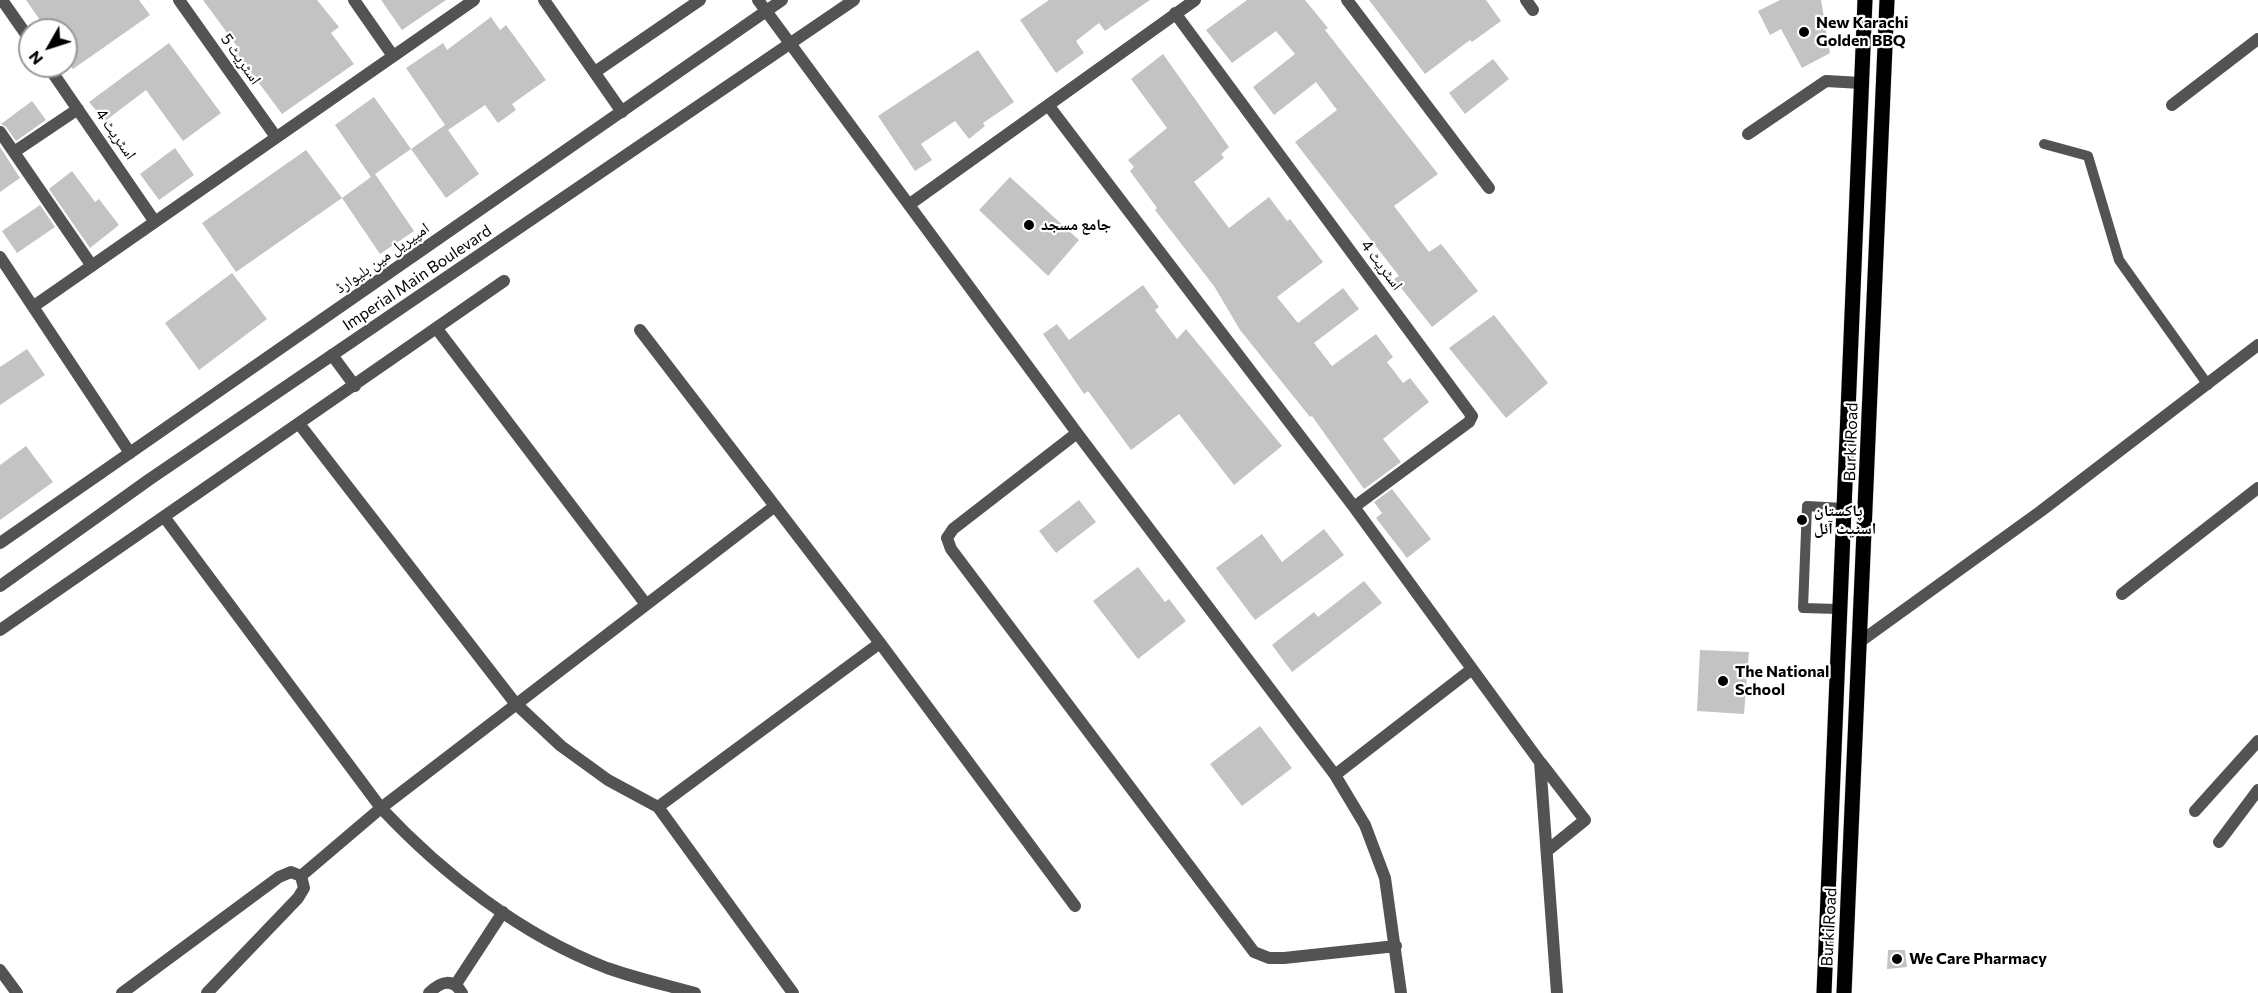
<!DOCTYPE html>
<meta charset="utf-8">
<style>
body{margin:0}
#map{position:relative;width:2258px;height:993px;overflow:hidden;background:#fff;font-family:Commissioner,sans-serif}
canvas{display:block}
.north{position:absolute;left:18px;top:18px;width:60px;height:60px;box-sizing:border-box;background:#fff;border:2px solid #999;border-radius:50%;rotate:231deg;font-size:16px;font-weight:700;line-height:24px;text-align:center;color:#000}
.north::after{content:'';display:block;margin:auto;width:21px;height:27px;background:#000;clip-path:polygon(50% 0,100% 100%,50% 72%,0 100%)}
</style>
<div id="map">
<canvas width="2258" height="993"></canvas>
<div class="north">N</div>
</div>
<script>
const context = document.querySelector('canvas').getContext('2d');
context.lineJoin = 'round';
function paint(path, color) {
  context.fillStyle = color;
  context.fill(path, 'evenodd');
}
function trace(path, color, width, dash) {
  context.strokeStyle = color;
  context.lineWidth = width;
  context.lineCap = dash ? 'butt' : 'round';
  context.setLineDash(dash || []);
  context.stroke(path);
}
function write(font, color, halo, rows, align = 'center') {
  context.font = font + ' Commissioner,"Noto Naskh Arabic",sans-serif';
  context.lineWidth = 4.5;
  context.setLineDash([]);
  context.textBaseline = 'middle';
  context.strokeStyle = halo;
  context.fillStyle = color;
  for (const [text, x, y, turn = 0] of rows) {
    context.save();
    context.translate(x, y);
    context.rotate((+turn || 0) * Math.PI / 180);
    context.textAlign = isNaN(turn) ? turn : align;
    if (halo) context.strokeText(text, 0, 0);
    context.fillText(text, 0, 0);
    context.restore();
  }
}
const building = new Path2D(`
 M26 0H139L150 15 73 69 66 60V30H47Z
 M203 0H317L339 27 331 33 354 64 282 114 236 52 239 49Z
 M381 0H446L402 30Z
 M1049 0H1150L1105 31 1099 23 1076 41 1084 53 1056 73 1020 20Z
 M1247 0H1305L1328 28 1325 30 1438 174 1394 206 1429 252 1441 244 1478 291 1432 327 1394 279 1399 276 1295 142 1337 110 1316 82 1274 115 1253 87 1295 54 1276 31 1232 63 1206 30Z
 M1369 0H1486L1501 21 1472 42 1470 40 1425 74Z
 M1780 0H1821L1830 53 1802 68 1781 29 1770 35 1758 11Z
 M491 17 500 30 506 25 546 80 512 104 516 110 498 123 485 105 448 130 479 174 446 198 411 149 445 125 406 68 443 43 447 50Z
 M169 43 221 113 183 141 146 90 105 121 89 102Z
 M978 50 1014 102 983 123 985 126 969 139 955 121 921 144 932 160 915 171 878 116Z
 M1163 54 1229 147 1221 154 1224 158 1194 182 1229 228 1269 197 1287 221 1290 219 1323 262 1277 297 1298 323 1343 288 1359 309 1314 343 1332 366 1376 334 1393 357 1387 362 1403 383 1410 378 1429 402 1383 439 1401 462 1364 489 1312 416 1310 417 1240 330 1214 286 1155 210 1157 208 1130 171 1134 167 1128 160 1167 128 1131 79Z
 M1493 59 1509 79 1465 114 1449 93Z
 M374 97 411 149 375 174 414 231 380 254 342 198 371 177 335 125Z
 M32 101 46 120 16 141 6 127 1 124Z
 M0 147 20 178 0 192Z
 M175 148 194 175 159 200 140 174Z
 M306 150 342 198 236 272 202 223Z
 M72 171 95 202 99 199 119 225 90 248 49 189Z
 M1010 177 1079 240 1048 276 979 210Z
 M40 205 55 227 17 253 2 231Z
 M232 273 267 319 199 370 165 323Z
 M1143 285 1159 307 1155 310 1177 339 1186 329 1282 446 1234 485 1179 414 1131 450 1088 391 1084 394 1043 334 1057 324 1069 340Z
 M1494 315 1548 383 1506 418 1449 348Z
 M27 349 45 375 0 405V367Z
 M26 446 53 482 0 520V465Z
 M1392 489 1431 539 1407 558 1376 518 1382 513 1374 502Z
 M1079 500 1096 522 1056 553 1039 531Z
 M1324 529 1344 555 1255 620 1216 568 1262 534 1282 562Z
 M1138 567 1165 602 1169 599 1186 621 1138 659 1093 601Z
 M1364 581 1382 603 1292 672 1272 645 1314 612 1318 617Z
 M1700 650 1749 652 1744 714 1697 711Z
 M1260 726 1292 768 1242 806 1210 764Z
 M1888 950H1905L1907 967 1887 969Z`);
const service = new Path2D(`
 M2044 144 2088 156 2119 260 2208 385
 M1838 609 1803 608 1807 506 1844 508`);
const minor = new Path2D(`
 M2 0 30 40
 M179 0 276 137
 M354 0 393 56
 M544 0 622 112
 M758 0 1077 433 1335 775 1365 825 1385 878 1401 993
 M1347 0 1489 188
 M1526 0 1533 10
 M1175 13 1472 416 1469 422 1354 507
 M48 66 155 222
 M595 72 700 0
 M1048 105 1354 507 1540 762 1557 993
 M2172 105 2258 39
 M0 132 92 266
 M1748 134 1826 81 1861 83
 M14 152 78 109
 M910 204 1195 0
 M0 257 130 453
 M34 306 474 0
 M437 329 645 603
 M640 330 880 643 1075 906
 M332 355 355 386
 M300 425 515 703 561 746 608 780 658 807 793 993
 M1077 433 953 529 947 538 951 549 1254 952 1269 958H1284L1396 946
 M165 518 381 808C443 874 521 935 607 968 635 978 666 985 695 993
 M2122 594 2258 488
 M0 630 504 281
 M1861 641 2041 511 2258 345
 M1541 763 1585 820 1548 850
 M1335 775 1472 669
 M658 807 880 643
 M301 876 381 808 775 506
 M456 984 503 912
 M122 993 279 877 291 872 301 876 304 888 298 898 207 993
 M429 993C441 981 453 978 462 993`);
const tertiary = new Path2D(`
 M0 543 782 0
 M0 586 150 479 854 0
 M2195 811 2258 741
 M2219 842 2258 790
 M0 970 17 993`);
const primary = new Path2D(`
 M1824 993 1865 0
 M1844 993 1887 0`);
const markers = [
 [1804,32,6,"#000"],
 [1029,225,6,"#000"],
 [1802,520,6,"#000"],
 [1723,681,6,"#000"],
 [1897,959,6,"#000"]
];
const poiNames = [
 ["New Karachi",1816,23],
 ["Golden BBQ",1816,41],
 ["جامع مسجد",1041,225],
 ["پاکستان",1814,511],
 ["اسٹیٹ آئل",1814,529],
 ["The National",1735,672],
 ["School",1735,690],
 ["We Care Pharmacy",1909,959]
];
const streetNames = [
 ["اسٹریٹ 5",241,59,55],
 ["اسٹریٹ 4",116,134,55],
 ["امپیریل مین بلیوارڈ",382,258,-35],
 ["اسٹریٹ 4",1382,265,53],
 ["Imperial Main Boulevard",417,278,-34],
 ["Burki Road",1851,442,-88],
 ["Burki Road",1829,927,-87]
];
paint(building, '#c3c3c3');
trace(primary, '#dbdbdb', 16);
trace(service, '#535353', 10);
trace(minor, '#535353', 12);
trace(tertiary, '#535353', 12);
trace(primary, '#000', 15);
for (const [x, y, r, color] of markers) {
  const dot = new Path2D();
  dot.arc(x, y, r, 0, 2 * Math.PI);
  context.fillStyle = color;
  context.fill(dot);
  trace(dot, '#fff', 2);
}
write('bold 16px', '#000', '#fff', poiNames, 'left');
write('16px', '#000', '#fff', streetNames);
</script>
